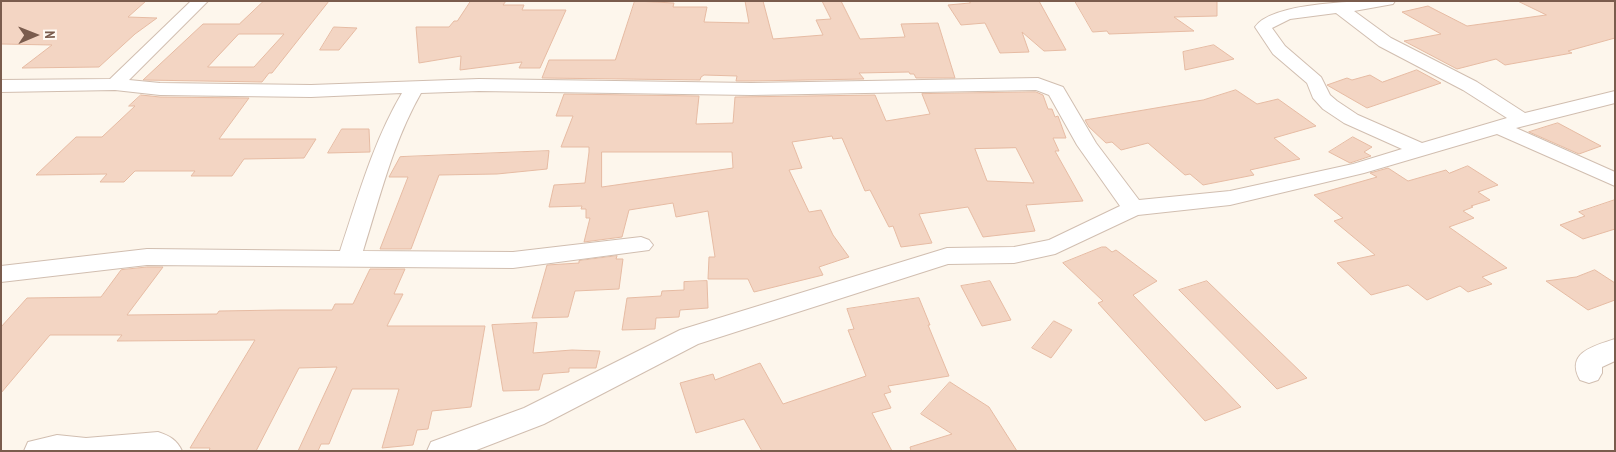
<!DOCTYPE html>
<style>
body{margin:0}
#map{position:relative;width:1616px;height:452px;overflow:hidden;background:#fdf6ec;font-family:"PT Sans Narrow",sans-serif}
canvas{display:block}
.frame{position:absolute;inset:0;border:2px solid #7a5c4d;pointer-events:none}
.north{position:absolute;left:10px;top:10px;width:50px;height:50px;-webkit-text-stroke:4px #fffaf3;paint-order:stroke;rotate:89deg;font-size:14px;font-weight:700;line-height:20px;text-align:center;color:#7a5c4d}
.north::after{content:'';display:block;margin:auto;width:18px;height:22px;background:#7a5c4d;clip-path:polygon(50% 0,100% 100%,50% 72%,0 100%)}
</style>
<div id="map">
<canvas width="1616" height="452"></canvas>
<div class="frame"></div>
<div class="north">N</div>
</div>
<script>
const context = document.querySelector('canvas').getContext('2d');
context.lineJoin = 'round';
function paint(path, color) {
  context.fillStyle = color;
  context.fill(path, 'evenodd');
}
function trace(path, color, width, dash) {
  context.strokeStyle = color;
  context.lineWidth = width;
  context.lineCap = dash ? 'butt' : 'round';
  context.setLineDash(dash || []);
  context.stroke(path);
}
const building = new Path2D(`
 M1 1H146L128 17 157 18 135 34 99 67 22 68 52 45 1 44Z
 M264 1H329L272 73H269L262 82 143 80 203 24H239ZM239 34H284L254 67H208Z
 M471 1H506L503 5H524L522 10H566L540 68H519L522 62 460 70 461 56 419 63 416 27H449L454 21H457Z
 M635 1 674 3 673 7H707L704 22 749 23 745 1H763L773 39 823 35 816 20 831 19 822 1H841L860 39 905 37 901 24 938 23 955 78H916L914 74H910L909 72 859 73 864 79 751 81H736L737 76 704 75 701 77 700 80 542 78 549 60H615Z
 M969 1H1039L1066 50 1044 51 1022 32 1029 52 1000 53 985 23 961 25 948 5 970 3Z
 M1075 1H1217V16L1174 17 1194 31 1109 34 1107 31 1093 32Z
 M1518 1H1615V38L1568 51 1572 53 1505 65 1496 59 1457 69 1404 41 1441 34 1402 12 1428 6 1467 26 1546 15Z
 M334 27 357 28 339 50H320Z
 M1214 45 1234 59 1185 70 1183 52Z
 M1417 70 1441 83 1367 108 1327 85 1347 78 1352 80 1370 75 1382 82Z
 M1236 90 1257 104 1278 99 1316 126 1274 138 1300 159 1250 170 1254 175 1203 185 1190 174 1185 175 1148 143 1121 150 1112 142 1106 143 1089 127 1085 120 1203 100Z
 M1036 92 1043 95 1048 109H1052L1055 117 1058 116 1066 138H1053L1059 151H1055L1083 201 1026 205 1035 231 983 237 968 207 919 214 932 243 901 247 893 226 889 227 870 190 865 191 842 138 833 139 832 136 792 142 802 168 789 170 809 212 821 210 833 235 849 257 819 267 823 275 754 292 748 279H708L709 257H715L708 211 676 217 673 203 629 210 622 237 584 242 590 218H586V209H581L582 206 549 207 554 185 585 183 589 152V147H561L573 116H556L564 94 699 96 696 124 733 123 735 97 875 95 886 121 930 114 922 94ZM1016 148 1034 183 987 181 975 149ZM602 152H732L733 168 602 187Z
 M141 95 160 97 249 98 219 139H316L304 158 244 159 232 176H191L195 171H135L124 182H100L107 174 36 175 76 137H102L135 106H129Z
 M1558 123 1601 146 1579 154 1529 132Z
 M342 129H369L370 152 328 153Z
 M1353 137 1372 147 1364 152 1371 156 1350 163 1329 152Z
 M549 151 547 169 497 174 439 175 411 249H380L408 177H389L400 157Z
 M1468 166 1498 185 1478 192 1490 200 1471 206 1473 207 1463 211 1474 218 1449 227 1507 268 1482 277 1492 284 1468 292 1460 286 1427 300 1408 285 1371 295 1337 263 1375 255 1334 221 1343 218 1314 195 1377 177 1370 173 1388 168 1408 181 1446 170 1449 173Z
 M1615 200V229L1583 239 1560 225 1585 216 1579 212Z
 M1102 247H1106L1112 252 1116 250 1157 281 1133 295 1241 407 1205 421 1098 303 1103 301 1063 263Z
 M617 256 616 259H623L619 289 575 291 568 317 532 318 547 265 579 263V261Z
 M147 267H163L127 315 217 314 219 311 280 310H332L335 304H353L370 269H405L394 294H403L387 326H485L471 407 432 411 428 429 417 430 413 445 382 448 399 389H352L329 444H321L318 451H298L337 367 299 368 256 451H209L210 448H190L255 340 117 341 122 335H50L1 393V327L27 298 101 297 121 270Z
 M1595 270 1615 283V300L1588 310 1546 281 1576 277Z
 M707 281 708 308 680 310 679 317 656 318 655 329 622 330 627 298 661 296 662 291 684 290V282Z
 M990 281 1011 320 982 326 961 286Z
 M1207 281 1307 378 1277 389 1179 290Z
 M919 298 930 325H928L949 376 888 386 891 392 884 394 891 408 872 413 892 451H762L744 419 696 433 680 383 713 374 715 380 760 363 783 404 866 376 848 330 854 329 847 309Z
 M1054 321 1072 330 1051 358 1032 348Z
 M537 323 533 353 572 350 600 351 596 368H569V372L543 374 539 390 503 391 492 325Z
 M950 382 989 407 1017 451H911L910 447 952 434 921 414Z`);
const minor = new Path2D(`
 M191 1H208L129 80 160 83 311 85 479 79 751 83 1038 78 1063 87 1096 143 1139 200 1230 191 1353 164 1402 149 1344 123 1323 109 1313 98 1307 83 1273 54 1255 27C1273 1 1364 1 1395 1L1393 4 1354 11 1391 38 1477 82 1525 113 1615 91V103L1516 128 1615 172V186L1497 134 1364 173 1230 205 1138 215 1055 254 1014 263 948 264 698 344 544 424 474 451H427L431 442 524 408 680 330 947 248 1014 247 1049 240 1120 206 1077 145 1049 95 1036 90 751 95 479 91 421 93C393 142 380 197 363 251L513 252 641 237 649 240 653 245 649 250 513 268 147 265 1 282V266L147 249 340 251C358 197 373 142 402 93L311 97 160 95 115 90 1 92V80L110 79ZM1336 13 1379 46 1463 90 1507 118 1422 143 1358 115 1337 101 1330 95 1321 77 1285 46 1272 28 1290 19Z
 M1615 339V361L1602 367V373L1598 380 1589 383 1580 380C1565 353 1593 346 1615 339Z
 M158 432C170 436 177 440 182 451H24L28 442 57 435 86 438Z`);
paint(building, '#f3d5c3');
trace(building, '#e6bba3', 1);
trace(minor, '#d1beb0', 2);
paint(minor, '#fff');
</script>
